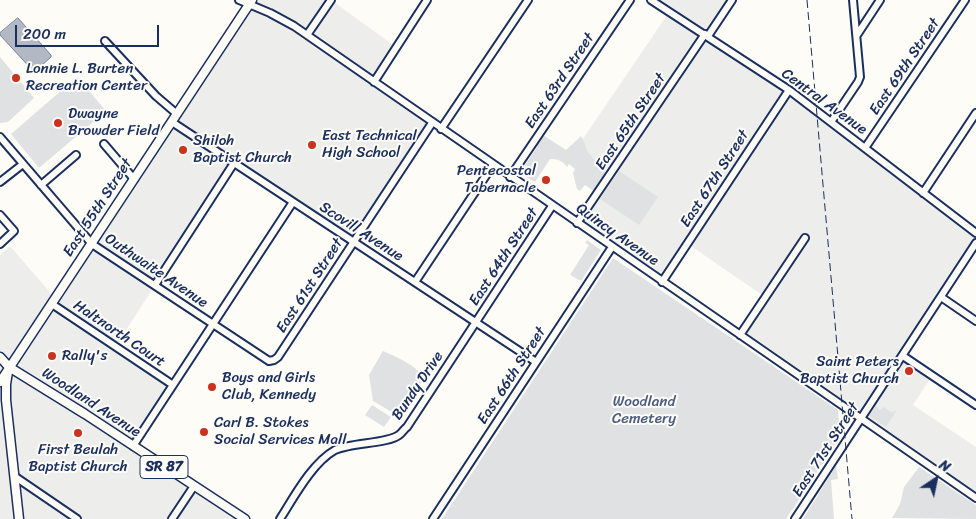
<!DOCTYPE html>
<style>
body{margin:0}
#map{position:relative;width:976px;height:519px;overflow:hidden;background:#fdfcf7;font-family:Sriracha,sans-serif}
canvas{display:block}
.north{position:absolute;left:911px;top:454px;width:50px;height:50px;-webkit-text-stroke:4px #fdfcf7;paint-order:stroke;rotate:34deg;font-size:14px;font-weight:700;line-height:20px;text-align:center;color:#1b2f5e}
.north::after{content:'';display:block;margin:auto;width:18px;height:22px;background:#1b2f5e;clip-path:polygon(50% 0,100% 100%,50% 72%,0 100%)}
.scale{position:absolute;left:15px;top:25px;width:144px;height:22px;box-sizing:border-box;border:2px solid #1b2f5e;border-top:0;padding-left:6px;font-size:15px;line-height:18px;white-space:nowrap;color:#1b2f5e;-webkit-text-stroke:4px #fdfcf7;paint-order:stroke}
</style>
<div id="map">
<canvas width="976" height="519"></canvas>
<div class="north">N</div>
<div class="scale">200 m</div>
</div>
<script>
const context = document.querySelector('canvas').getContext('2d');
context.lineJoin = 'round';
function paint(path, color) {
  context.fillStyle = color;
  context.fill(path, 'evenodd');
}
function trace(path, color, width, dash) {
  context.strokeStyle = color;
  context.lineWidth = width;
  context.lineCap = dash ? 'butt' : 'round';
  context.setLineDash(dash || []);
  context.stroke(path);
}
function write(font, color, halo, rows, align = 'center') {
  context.font = font + ' Sriracha,sans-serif';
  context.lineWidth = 4;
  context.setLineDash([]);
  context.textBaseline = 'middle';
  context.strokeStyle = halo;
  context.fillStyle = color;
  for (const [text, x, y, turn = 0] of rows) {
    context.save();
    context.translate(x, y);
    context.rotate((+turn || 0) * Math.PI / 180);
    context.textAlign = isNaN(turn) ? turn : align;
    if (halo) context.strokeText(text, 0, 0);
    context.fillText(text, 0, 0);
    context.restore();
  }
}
const built = new Path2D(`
 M252 0H331L396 47 374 82 432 123 353 242 234 163 115 347 173 385 133 446 245 519H0V255L10 246 55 298Z
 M651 0H732L708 36 789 90 976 233V243L903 356 932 376 913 405 976 447V498L740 335 765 297 688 244 662 282 577 223 605 182 570 158 669 12Z`);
const green = new Path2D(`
 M0 57 34 98 8 122 0 123Z
 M77 77 106 111 39 168 11 134Z
 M543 135 566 150 581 136C584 140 585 146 587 150 601 173 615 161 595 192L585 185 580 191 577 189 573 173 575 169 569 164 567 167C562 160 558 159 550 159L535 182 520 173 537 147 536 144Z
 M619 171 658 197 639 225 600 199Z
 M587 240 601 250 581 281 570 275 589 245 585 243Z
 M613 258 838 410 840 437 786 519H442Z
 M383 351C395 356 420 367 424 379L397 415 373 401 369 375Z
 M372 405 391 417 384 427 365 415Z
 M876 406 880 410 883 407 892 412 897 410 886 427 869 416Z
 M836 466 838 479 831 480 834 519H803Z
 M919 467 976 505V519L892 518 900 504 904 487Z`);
const water = new Path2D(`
 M18 18 51 55V57L34 72 0 35V33Z`);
const minor = new Path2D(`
 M239 0 270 13 294 26 976 498
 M651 0 789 90 976 233
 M307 35 331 0
 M857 35 880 0
 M708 36 732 0
 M105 41 156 96 177 114
 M374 82 427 0
 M172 122 536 362
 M831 122 858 82 860 77 853 0
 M441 129 528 0
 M0 137 92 244 269 361 274 360 278 357 432 123
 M104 144 134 179
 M865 148 965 0
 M510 177 630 0
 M0 182 23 164
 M41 185 76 155
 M923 193 976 113
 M0 215 14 231 0 244
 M577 223 705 34
 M415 282 493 165
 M662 282 789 90
 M155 285 234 163
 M941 297 976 321
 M52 304 173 385
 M740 335 805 238
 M903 356 976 405
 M133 446 293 202
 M14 476 77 519
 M172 519 194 486
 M280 519C294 497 312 463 335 450 352 442 387 444 399 435 402 433 404 429 407 427L552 206
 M433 519 612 247
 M795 519 976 243`);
const major = new Path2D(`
 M0 357 9 367 85 414 245 519
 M8 372 6 384V400L19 519
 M0 382 252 0`);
const rail = new Path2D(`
 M807 0 852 519`);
const markers = [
 [16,78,5,"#c8321e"],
 [58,123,5,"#c8321e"],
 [312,145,5,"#c8321e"],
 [183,150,5,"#c8321e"],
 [546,180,5,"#c8321e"],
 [52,356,5,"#c8321e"],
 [909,371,5,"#c8321e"],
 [212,387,5,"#c8321e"],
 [204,432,5,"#c8321e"],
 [78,433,5,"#c8321e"]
];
const shields = [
 [164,467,48]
];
const shieldNames = [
 ["SR 87",164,467]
];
const streetNames = [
 ["East 69th Street",905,67,-56],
 ["East 63rd Street",560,81,-56],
 ["Central Avenue",824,102,36],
 ["East 65th Street",631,122,-56],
 ["East 67th Street",715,179,-57],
 ["East 55th Street",98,208,-57],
 ["Scovill Avenue",361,232,33],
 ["Quincy Avenue",617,235,35],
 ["East 64th Street",504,257,-57],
 ["Outhwaite Avenue",156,271,34],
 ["East 61st Street",310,286,-57],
 ["Haltnorth Court",119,334,34],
 ["East 66th Street",512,376,-57],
 ["Bundy Drive",418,386,-56],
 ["Woodland Avenue",91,403,33],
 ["East 71st Street",826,450,-57]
];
const poiNames = [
 ["Lonnie L. Burten",26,69],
 ["Recreation Center",26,86],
 ["Dwayne",68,114],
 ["Browder Field",68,131],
 ["East Technical",322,136],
 ["High School",322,153],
 ["Shiloh",193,141],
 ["Baptist Church",193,158],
 ["Pentecostal",536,171,"right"],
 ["Tabernacle",536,188,"right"],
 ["Rally's",62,356],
 ["Saint Peters",899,362,"right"],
 ["Baptist Church",899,379,"right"],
 ["Boys and Girls",222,378],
 ["Club, Kennedy",222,395],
 ["Carl B. Stokes",214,423],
 ["Social Services Mall",214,440],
 ["First Beulah",78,450,"center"],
 ["Baptist Church",78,467,"center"]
];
const parkNames = [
 ["Woodland",644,402],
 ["Cemetery",644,419]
];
paint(built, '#edeeec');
paint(green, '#e0e1e3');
paint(water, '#b3b8c5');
trace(water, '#76819c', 1);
trace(minor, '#1b2f5e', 10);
trace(major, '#1b2f5e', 11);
trace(minor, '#fdfcf7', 6);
trace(major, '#fdfcf7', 8);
trace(rail, '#1b2f5e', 1, [8, 4]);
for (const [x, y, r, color] of markers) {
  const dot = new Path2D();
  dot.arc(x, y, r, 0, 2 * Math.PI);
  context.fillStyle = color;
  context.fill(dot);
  trace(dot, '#fdfcf7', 2);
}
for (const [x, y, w] of shields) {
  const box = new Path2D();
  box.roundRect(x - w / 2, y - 11.5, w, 23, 4);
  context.fillStyle = '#fdfcf7';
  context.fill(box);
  trace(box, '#1b2f5e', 1);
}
write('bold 14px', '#1b2f5e', null, shieldNames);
write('15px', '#1b2f5e', '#fdfcf7', streetNames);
write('15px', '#1b2f5e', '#fdfcf7', poiNames, 'left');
write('15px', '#4c5c7f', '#fdfcf7', parkNames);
</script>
